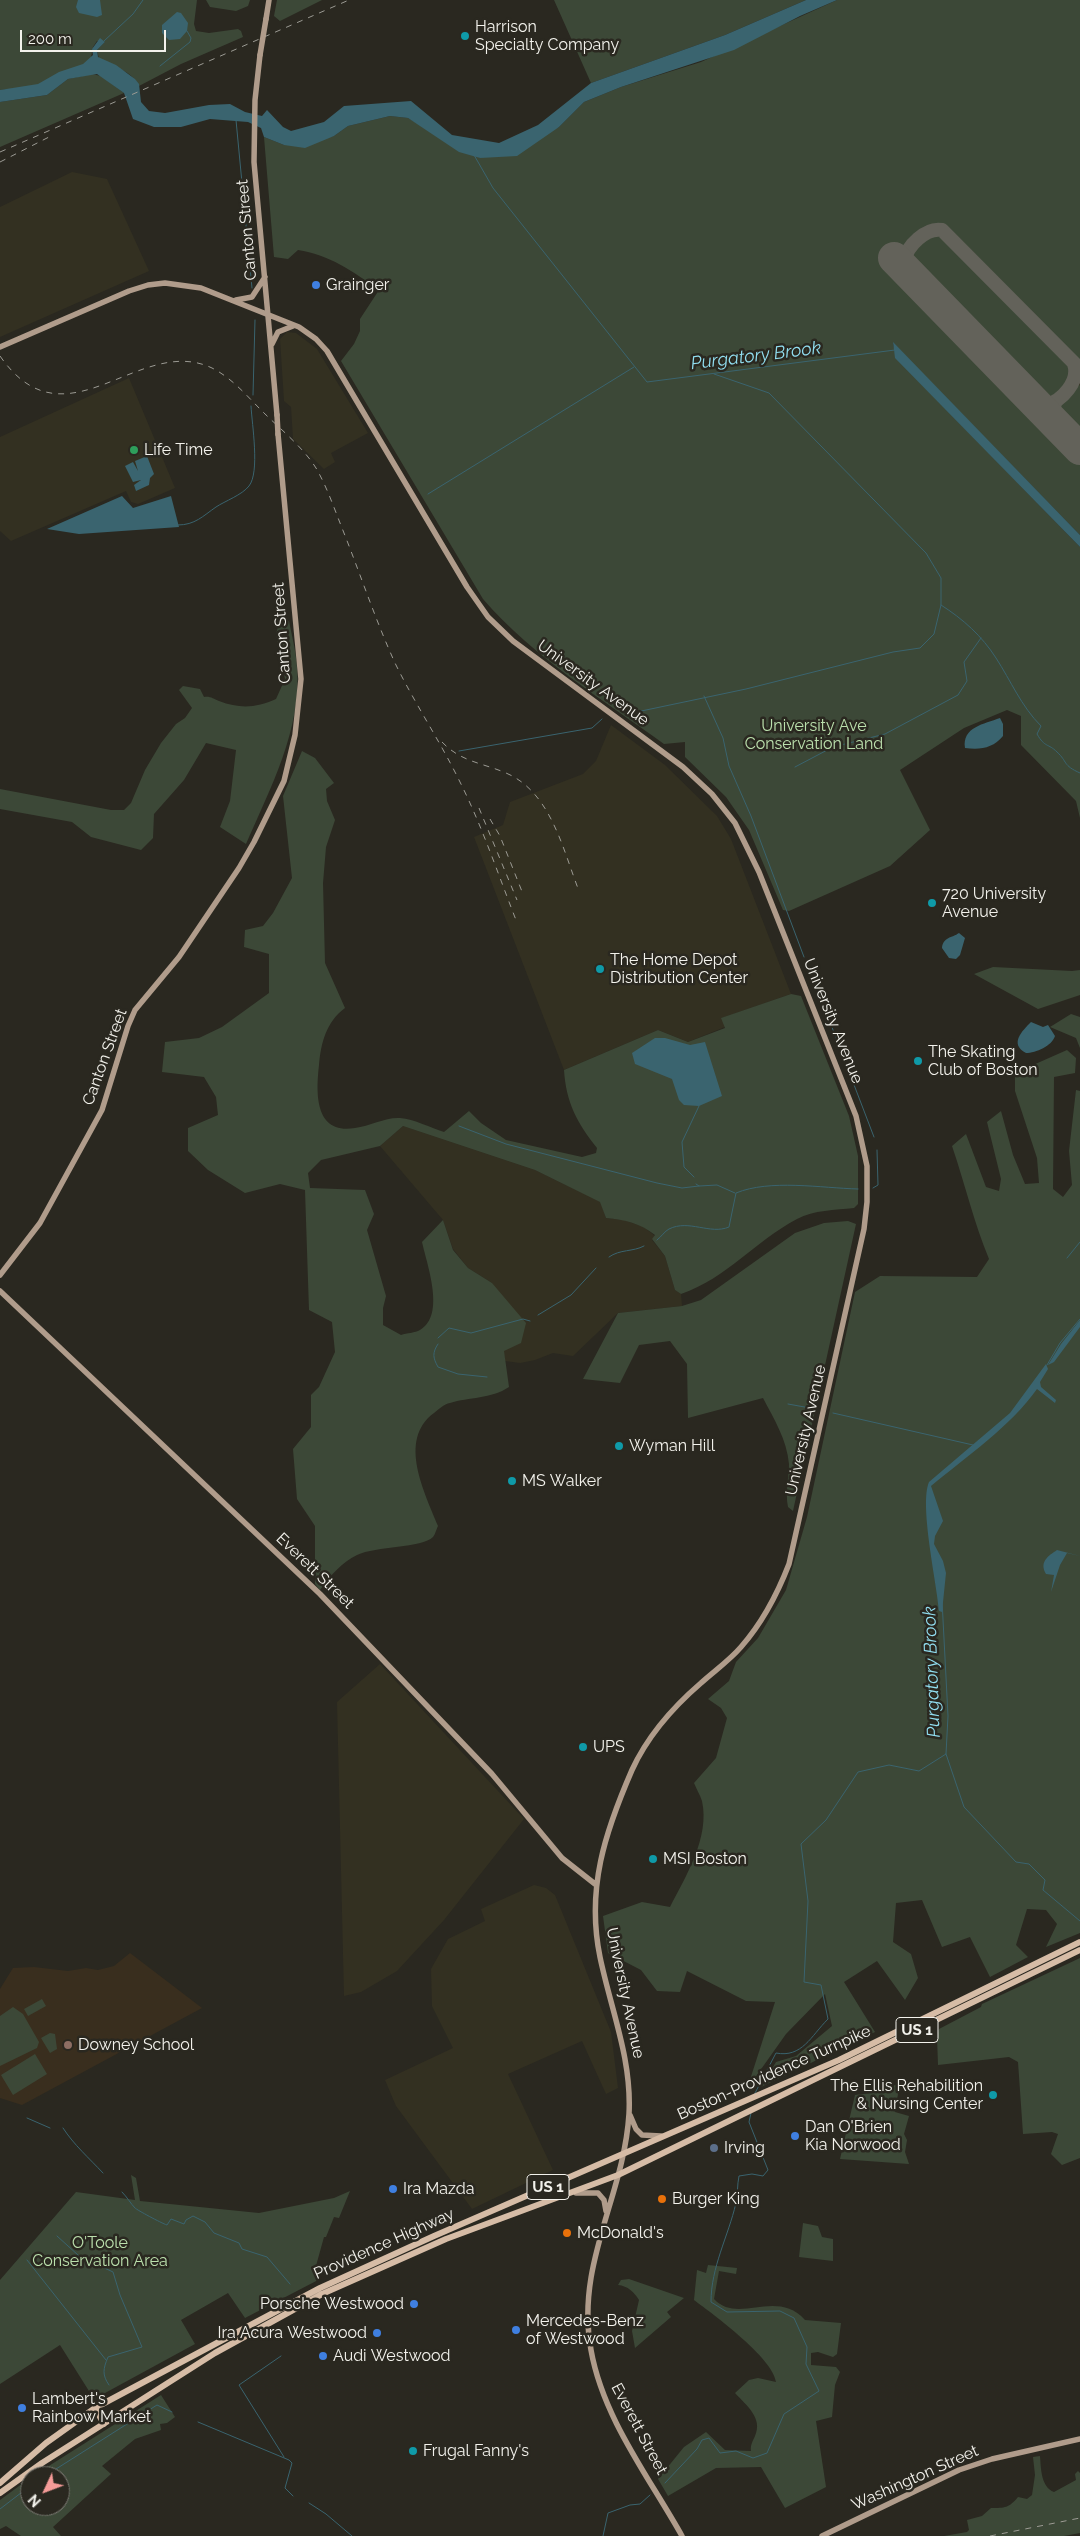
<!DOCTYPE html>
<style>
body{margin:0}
#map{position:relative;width:1080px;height:2536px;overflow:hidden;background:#2a2820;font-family:Raleway,sans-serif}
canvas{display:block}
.north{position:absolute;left:20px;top:2466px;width:50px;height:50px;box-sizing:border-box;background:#2a2820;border:1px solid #7a7972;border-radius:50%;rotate:227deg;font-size:14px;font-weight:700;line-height:20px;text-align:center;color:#f3f2ec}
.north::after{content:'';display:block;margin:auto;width:18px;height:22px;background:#f59b98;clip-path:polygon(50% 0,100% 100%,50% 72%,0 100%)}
.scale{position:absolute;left:20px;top:30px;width:146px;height:22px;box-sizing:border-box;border:2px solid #f3f2ec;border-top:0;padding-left:6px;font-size:15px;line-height:18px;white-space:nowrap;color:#f3f2ec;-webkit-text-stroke:4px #2a2820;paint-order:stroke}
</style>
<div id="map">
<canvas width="1080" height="2536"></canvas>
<div class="north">N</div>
<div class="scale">200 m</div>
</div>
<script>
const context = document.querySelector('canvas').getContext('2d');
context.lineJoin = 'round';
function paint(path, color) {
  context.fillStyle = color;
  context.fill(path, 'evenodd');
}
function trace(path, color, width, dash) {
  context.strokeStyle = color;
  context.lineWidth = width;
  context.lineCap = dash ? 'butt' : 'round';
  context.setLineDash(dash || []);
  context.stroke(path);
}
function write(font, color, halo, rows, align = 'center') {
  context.font = font + ' Raleway,sans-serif';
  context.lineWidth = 5;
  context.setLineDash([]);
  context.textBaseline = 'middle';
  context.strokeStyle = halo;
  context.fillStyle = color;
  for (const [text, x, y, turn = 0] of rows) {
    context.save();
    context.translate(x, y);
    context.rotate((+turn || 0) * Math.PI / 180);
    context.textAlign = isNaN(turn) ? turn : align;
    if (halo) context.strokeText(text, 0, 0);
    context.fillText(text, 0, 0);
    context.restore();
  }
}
const built = new Path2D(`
 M72 172 107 179 149 271 0 337V207Z
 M921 200 1080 350V535L839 287Z
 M287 332 296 333 317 349 368 433 331 453 335 462 324 469 293 439 291 407 284 401 280 339Z
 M129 378 175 488 138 504 131 502 126 491 11 541 0 531V437Z
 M611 725 665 765 717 816 731 839 791 994 722 1018 725 1027 688 1042 658 1030 564 1070 474 837 503 825 510 802 583 774 596 761Z
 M403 1126 535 1170 601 1202 606 1218 624 1220 644 1227 655 1236 652 1240 665 1256 675 1290 681 1294 682 1306 618 1313 573 1356 553 1353 535 1360 520 1363 505 1361 492 1283 468 1268 453 1249 443 1220 380 1146Z
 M380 1664 524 1819 444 1920 397 1971 361 1992 344 1996 337 1702Z
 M534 1885 546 1888 555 1895 611 2032 618 2088 606 2094 582 2041 508 2074 553 2170 472 2209 396 2106 385 2080 453 2048 432 2006 431 1969 448 1939 485 1921 481 1909Z`);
const education = new Path2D(`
 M130 1953 202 2008 22 2105 0 2098V1989L13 1968 34 1967 68 1971 86 1968 98 1970 114 1966Z`);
const green = new Path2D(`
 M0 0H197L194 24 196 31 209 33 238 29 241 31 243 37 181 64 139 86C132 70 112 67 99 59L97 50 105 42 97 41 93 47 89 67 47 86 0 90Z
 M206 0H250L248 6 236 11 210 7Z
 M277 0H322L280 21 274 16Z
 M554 0H806L725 35 591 83Z
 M837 0H1080V364L947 228C923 218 904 249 888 264L1080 462V535L893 343 896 358 1080 547V818L1076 801 1021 745V716L1007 710 964 728 900 770 930 830 890 866 789 911 783 910 749 830 726 797 685 757V742L664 744C602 699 533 657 483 599L341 361 354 344 360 331V319L379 290C354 272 328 254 298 250L288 259 274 257 264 137 284 145 334 136 348 126 390 116 408 118 480 158 559 127 584 102 621 87 701 62Z
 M92 74 101 76 124 93 0 147V102L47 95 68 79Z
 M937 233 947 238 1071 366 1072 378C1065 389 1054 402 1040 396L915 268C913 264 911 260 911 255 913 246 928 234 937 233Z
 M1080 385V437C1066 423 1048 414 1067 395 1071 391 1075 387 1080 385Z
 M289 621C292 636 296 652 297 667 302 729 270 789 246 844L220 827 230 801 236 750 206 743 184 780 154 814 153 838 141 850 91 837 72 822 0 809V789L111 810H124L131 803 145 770 161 743 176 724 185 718 192 708 179 690 183 686 200 689 204 697C211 696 213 699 219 701 240 709 256 708 276 699L285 679 276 634 279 623Z
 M302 751 315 758 334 783 326 789 327 801 335 820 326 847 323 883 325 963 345 1008C326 1022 321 1043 319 1065 316 1092 314 1135 355 1128 370 1126 386 1117 400 1118 414 1119 431 1128 444 1132L469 1111 481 1123 506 1140 582 1157 596 1153 597 1148C577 1123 566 1102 564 1070L658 1030 688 1042 725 1028 721 1018 791 994 801 996 849 1116 858 1156V1204L854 1208C835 1210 814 1210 797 1219 755 1241 727 1278 681 1294L675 1290 665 1256 652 1239 655 1235C640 1223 625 1220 606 1218L600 1202 535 1170 403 1126 380 1146 321 1160 308 1173 310 1188 365 1190 374 1214 367 1230 386 1296 383 1308V1325L401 1335C407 1333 415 1333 420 1330 446 1315 427 1265 422 1242L443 1220 453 1250 468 1268 492 1283 526 1323 521 1343 504 1351 509 1387C491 1399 469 1397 450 1403 444 1404 438 1410 434 1413 397 1440 425 1493 438 1526 436 1530 435 1535 433 1537 422 1548 376 1546 357 1555 342 1562 330 1576 320 1590L315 1584V1526L297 1499 293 1449 311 1427V1395L319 1387 335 1352 332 1322 309 1310 305 1190 280 1184 245 1193 208 1170 188 1151V1128L218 1115 216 1097 204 1077 162 1072 165 1042 199 1038 222 1027 269 993V954L244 947 245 930 263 926 273 913 292 878 283 796Z
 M993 967 1072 971 1080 970V995L1038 1009 974 974Z
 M1071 1014 1080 1017V1048L1076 1038 1050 1027Z
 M1067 1050 1076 1058 1075 1073 1054 1077 1053 1189 1063 1197 1072 1185 1069 1151 1076 1090 1080 1091V1933L1046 1947 1057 1924 1046 1910 1027 1909 1016 1945 1028 1957 990 1977 970 1937 942 1947 922 1900 896 1903 893 1942 911 1954 918 1978 905 2000 877 1961 844 1982 875 2032 761 2087 776 2062 796 2056 832 2026 825 1994 786 2034 747 2089 775 2002 746 2001 687 1971 680 1992 657 1991 641 1970 608 1953 603 1916 642 1902 670 1907C686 1876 710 1837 702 1801 700 1795 696 1788 694 1783L716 1758 727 1718 721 1708 708 1699 729 1681 736 1662 758 1638 786 1590 807 1517 855 1292 880 1276 977 1277 989 1259C974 1223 965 1184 952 1146L966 1134 986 1187 999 1191 1001 1179 987 1122 1001 1111 1013 1155 1025 1184 1039 1183 1037 1158 1015 1091V1073Z
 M848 1221 856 1224 793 1511 788 1507C785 1492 789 1478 789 1464 787 1440 774 1419 763 1398L688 1418 687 1364 670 1341 639 1345 620 1383 583 1379 618 1313 682 1306 701 1300 795 1233 824 1223Z
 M1080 1958V2158L1062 2165 1051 2154 1058 2134 1052 2132 1023 2134 1018 2062 1009 2057 938 2065 937 2037 939 2029 981 2007 982 2004Z
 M42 1999 46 2006 28 2016 24 2009Z
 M13 2007 23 2014 39 2042 37 2048 0 2066V2016Z
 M50 2033 55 2034 57 2049 50 2053 41 2038Z
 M35 2054 47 2074 13 2095 1 2075Z
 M900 2082 895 2112 909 2116 904 2134 907 2140 905 2152 909 2164 840 2159 855 2095 885 2091Z
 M131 2175 136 2178 140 2201 259 2213 334 2198 350 2191 339 2218 334 2217 326 2237H324L314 2273 320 2279 245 2318 228 2293 181 2320 195 2344 94 2399 60 2345 0 2384V2280L76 2192 135 2200Z
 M803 2223 818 2226 822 2237 833 2239V2261L799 2257Z
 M708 2265 737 2268 736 2274 719 2271 714 2299C738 2325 776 2288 805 2320L841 2323 837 2354 833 2357 818 2352 811 2353V2365L836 2367 840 2372 835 2385 832 2417 816 2421 826 2487 785 2508 761 2467 716 2468 668 2496 658 2479 684 2447 706 2432 725 2450 751 2451C750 2445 753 2441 755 2436 763 2418 747 2406 735 2393L749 2380 758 2378 776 2382C773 2358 714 2315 694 2300L697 2270 706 2273Z
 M629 2279 684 2298 667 2312 671 2317 635 2348 632 2331 639 2300C634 2292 628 2286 618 2285L621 2280Z
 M161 2395 175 2417 167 2423 160 2424 161 2430 135 2439 102 2466 111 2474 53 2527 61 2536H21L6 2526 0 2529V2500L30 2478V2506H60V2476H33Z
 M1040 2456C1041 2469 1041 2487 1054 2492L1076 2480 1075 2474 1078 2471 1080 2473V2533L1064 2536H944L967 2532 969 2530 967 2520 982 2516 991 2508C1005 2508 1009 2508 1018 2497L1027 2499 1032 2495 1035 2475 1033 2457Z`);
const water = new Path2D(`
 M78 0H100L102 15 97 17 79 13 76 7Z
 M806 0H837L800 16 734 50 621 87 584 102 559 127 517 156 480 158 459 152 408 118 390 116 348 126 334 136 305 148 284 145 264 137 261 128 248 122 210 119 181 127H154L133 119 124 93 97 74 68 79 47 95 0 102V90L38 84 59 72 83 64 93 55 92 49 100 38 105 42 97 50 98 57 116 65 135 79 139 84 141 102 149 111 165 113 209 105 230 104 245 112 262 116 267 110 283 127 291 131 324 122 344 106 411 101 452 135 499 143 538 125 591 83 725 35Z
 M177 12 181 13 188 23 187 31 180 39 169 40 162 33V25Z
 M893 342 1080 535V547L895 358Z
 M147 456 154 474 150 478 149 485 136 491 134 485 141 480 133 482 125 466 133 462 138 471 135 461Z
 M122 496 133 508 171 496 179 527 79 534 47 529Z
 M1000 718 1003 724V736C993 748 981 750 965 748 962 727 984 724 1000 718Z
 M959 933 965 938 960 955 956 959 949 958 942 948C943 937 952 938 959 933Z
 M1031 1022 1043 1027 1048 1025 1055 1036C1052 1046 1036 1053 1026 1053 1009 1044 1022 1031 1031 1022Z
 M655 1038H665L690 1045 705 1042 722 1096 699 1106 684 1105 679 1100 672 1079 635 1064 632 1053Z
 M1080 1320V1327L1054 1362 1048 1365 1061 1344Z
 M1046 1364 1048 1369 1040 1382 1041 1387 1056 1400 1055 1403 1037 1389C1011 1426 966 1457 931 1486L943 1521 935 1536 934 1544 943 1561 946 1573 942 1612 939 1611C937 1583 919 1505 929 1482L1010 1413Z
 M1057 1550 1080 1556 1067 1553 1060 1565 1051 1592 1054 1575 1046 1574C1039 1562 1048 1556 1057 1550Z`);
const stream = new Path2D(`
 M104 41 133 14 143 0
 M160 66 190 42 191 38 187 31
 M236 120 252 288
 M474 155 493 188 647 382 895 350
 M253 395 255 320
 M428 494 634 367
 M178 525C195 525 203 516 216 507 225 501 242 495 249 486 260 472 252 425 251 406
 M941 605C963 619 982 636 996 658 1011 681 1021 706 1041 726L1037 734C1045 748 1048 743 1057 752 1068 762 1062 765 1080 773
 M704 696 723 738 729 766 751 816 804 957
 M627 714 746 689 893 652 920 648 934 634 941 605V578L926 553 769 393 714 374
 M459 751 592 728 602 719
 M795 767 833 747 885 734 958 695 967 681 964 662 981 638
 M812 975 874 1137
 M459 1126 506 1144 657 1183 682 1188 699 1186
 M694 1177 684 1167 682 1142 699 1106
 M696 1184 699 1186 717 1185 735 1193
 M873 1188 878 1185 877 1150
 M657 1240C661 1237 665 1231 669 1229 689 1219 710 1235 729 1227L736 1193C770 1179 821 1188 858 1189
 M609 1257C620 1249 633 1252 644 1246
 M1067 1258 1080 1242
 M538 1315 571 1295 596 1268
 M438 1338 449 1328 471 1333 523 1319 530 1321
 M438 1344C432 1353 433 1358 438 1367L458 1374 487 1377
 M1047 1365 1060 1343 1080 1319
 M788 1404 810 1408
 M833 1413 973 1445
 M946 1754 964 1807 1016 1862 1029 1864 1045 1880 1043 1890 1080 1921
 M754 2095 776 2053C802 2058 811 2036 828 2019L821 1985 804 1982 808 1901 801 1844 826 1820 858 1772 889 1765 919 1771 946 1754 948 1716 942 1600
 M27 2118 50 2128
 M63 2128C74 2145 89 2158 103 2173
 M122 2192C127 2197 131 2204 135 2208 137 2210 161 2223 167 2225L171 2219 184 2224 186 2220 193 2216 205 2222 214 2233 239 2243 242 2249 267 2257 290 2284
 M57 2236 89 2265 96 2264 113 2272 120 2295 142 2347 108 2357C103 2369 102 2375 109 2385
 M27 2260 106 2360
 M281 2356 239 2385 284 2457
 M198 2422 289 2460 292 2463 285 2488 293 2496
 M45 2476 157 2405 172 2412
 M665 2483 697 2449 702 2440 709 2438 720 2453 736 2451 753 2458 767 2453 784 2414 819 2391 806 2364 807 2347 794 2318 780 2311 727 2312 711 2302C711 2267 728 2237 736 2203 738 2194 737 2185 739 2176L752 2174 763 2176 768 2170 749 2122 751 2113
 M309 2503 326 2514 352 2536
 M0 2509 30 2486
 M603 2536 608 2513 630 2505 640 2504 650 2495`);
const taxiway = new Path2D(`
 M910 274 904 261C907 246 926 227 942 230L1080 369
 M1032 400 1046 405C1062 401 1080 381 1074 364
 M1056 424 1052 411 1056 401`);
const runway = new Path2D(`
 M894 258 1080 449`);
const secondary = new Path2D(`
 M266 19 269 0
 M260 55 255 100 254 162 277 415
 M236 300 252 297 265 277
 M272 344 278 332 293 326
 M0 347 129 291 148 285 165 283 201 288 299 327 316 339 327 351 467 587 488 617 513 641 683 767 712 794 735 823 759 872 856 1116 867 1166V1202L864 1229 789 1564C777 1595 763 1622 741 1647 729 1661 714 1671 701 1683 672 1708 648 1735 632 1770 605 1832 586 1889 600 1957 611 2010 632 2059 629 2114 624 2196 575 2264 591 2350 603 2418 649 2477 682 2536
 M0 1275 40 1223 102 1110 128 1026 135 1010 179 957 239 868 254 842 284 781 295 735 301 679 278 434
 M0 1291 320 1594 492 1774 562 1858 595 1884
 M630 2115 636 2129 642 2135 661 2136
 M576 2193H598L604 2200 606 2211
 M822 2536 959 2470 992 2459 1080 2439`);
const primary = new Path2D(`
 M95 2408 104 2424
 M0 2483 46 2443 95 2408 320 2288 434 2236 839 2060 1080 1942
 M0 2493 42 2463 215 2353 322 2294 446 2239 618 2175 1080 1950`);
const rail = new Path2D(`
 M0 152 349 0
 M0 162 49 137
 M0 356C66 451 139 333 212 368 232 378 247 396 262 411 280 429 302 446 316 468 327 487 334 508 342 528 360 573 375 619 395 663 415 704 440 741 460 782 482 826 498 874 516 920
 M442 742C461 762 483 763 506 773 551 792 563 850 579 891
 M479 808 517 900
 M490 819 500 836 523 894
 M990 2536 1080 2518`);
const secondaryBridge = new Path2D(`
 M260 55 266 19
 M277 415 278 434`);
const markers = [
 [465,36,5,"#0f9aa8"],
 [316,285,5,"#3f7fe0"],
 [134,450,5,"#2e9e5b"],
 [932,903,5,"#0f9aa8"],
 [600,969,5,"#0f9aa8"],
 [918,1061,5,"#0f9aa8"],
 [619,1446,5,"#0f9aa8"],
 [512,1481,5,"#0f9aa8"],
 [583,1747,5,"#0f9aa8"],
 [653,1859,5,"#0f9aa8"],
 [68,2045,5,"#8d6e63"],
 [993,2095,5,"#0f9aa8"],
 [795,2136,5,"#3f7fe0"],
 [714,2148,5,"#5c6f8a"],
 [393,2189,5,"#3f7fe0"],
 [662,2199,5,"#e8710a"],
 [567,2233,5,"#e8710a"],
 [414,2304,5,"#3f7fe0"],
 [516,2330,5,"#3f7fe0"],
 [377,2333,5,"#3f7fe0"],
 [323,2356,5,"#3f7fe0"],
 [22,2408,5,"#3f7fe0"],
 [413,2451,5,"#0f9aa8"]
];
const shields = [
 [917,2030,42],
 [548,2187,42]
];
const shieldNames = [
 ["US 1",917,2030],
 ["US 1",548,2187]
];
const poiNames = [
 ["Harrison",475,27],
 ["Specialty Company",475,45],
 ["Grainger",326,285],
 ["Life Time",144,450],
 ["720 University",942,894],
 ["Avenue",942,912],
 ["The Home Depot",610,960],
 ["Distribution Center",610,978],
 ["The Skating",928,1052],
 ["Club of Boston",928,1070],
 ["Wyman Hill",629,1446],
 ["MS Walker",522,1481],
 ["UPS",593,1747],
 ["MSI Boston",663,1859],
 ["Downey School",78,2045],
 ["The Ellis Rehabilition",983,2086,"right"],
 ["& Nursing Center",983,2104,"right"],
 ["Dan O'Brien",805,2127],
 ["Kia Norwood",805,2145],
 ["Irving",724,2148],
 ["Ira Mazda",403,2189],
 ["Burger King",672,2199],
 ["McDonald's",577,2233],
 ["Porsche Westwood",404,2304,"right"],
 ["Mercedes-Benz",526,2321],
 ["of Westwood",526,2339],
 ["Ira Acura Westwood",367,2333,"right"],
 ["Audi Westwood",333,2356],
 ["Lambert's",32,2399],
 ["Rainbow Market",32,2417],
 ["Frugal Fanny's",423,2451]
];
const streetNames = [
 ["Canton Street",247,230,-95],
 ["Canton Street",282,633,-94],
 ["University Avenue",593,683,36],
 ["University Avenue",833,1021,68],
 ["Canton Street",105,1057,-70],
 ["University Avenue",806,1430,-77],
 ["Everett Street",315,1571,44],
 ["University Avenue",625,1993,78],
 ["Boston-Providence Turnpike",774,2073,-24],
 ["Providence Highway",384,2244,-24],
 ["Everett Street",639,2429,62],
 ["Washington Street",915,2478,-24]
];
const parkNames = [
 ["University Ave",814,726],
 ["Conservation Land",814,744],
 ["O'Toole",100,2243],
 ["Conservation Area",100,2261]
];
const waterNames = [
 ["Purgatory Brook",756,356,-7],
 ["Purgatory Brook",932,1672,-92]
];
paint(built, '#333021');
paint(education, '#392e1e');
paint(green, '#3c4837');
paint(water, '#3a646f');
trace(stream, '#3a646f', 1);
trace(taxiway, '#63625a', 14);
trace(runway, '#63625a', 32);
trace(secondary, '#b09c8b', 5.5);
trace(primary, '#d6bca6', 6);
trace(rail, '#9c9b94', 1, [6, 6]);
trace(secondaryBridge, '#b09c8b', 5.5);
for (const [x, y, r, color] of markers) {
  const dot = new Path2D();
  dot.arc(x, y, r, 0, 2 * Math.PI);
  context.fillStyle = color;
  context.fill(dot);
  trace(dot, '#2a2820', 2);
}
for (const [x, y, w] of shields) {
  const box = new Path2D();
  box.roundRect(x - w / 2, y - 12.5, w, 25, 4);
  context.fillStyle = '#2a2820';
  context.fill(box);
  trace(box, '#f3f2ec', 1);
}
write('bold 15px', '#f3f2ec', null, shieldNames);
write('16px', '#f3f2ec', '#2a2820', poiNames, 'left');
write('16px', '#f3f2ec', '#2a2820', streetNames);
write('16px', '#bbe0ad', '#2a2820', parkNames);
write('italic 18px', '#91def0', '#2a2820', waterNames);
</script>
